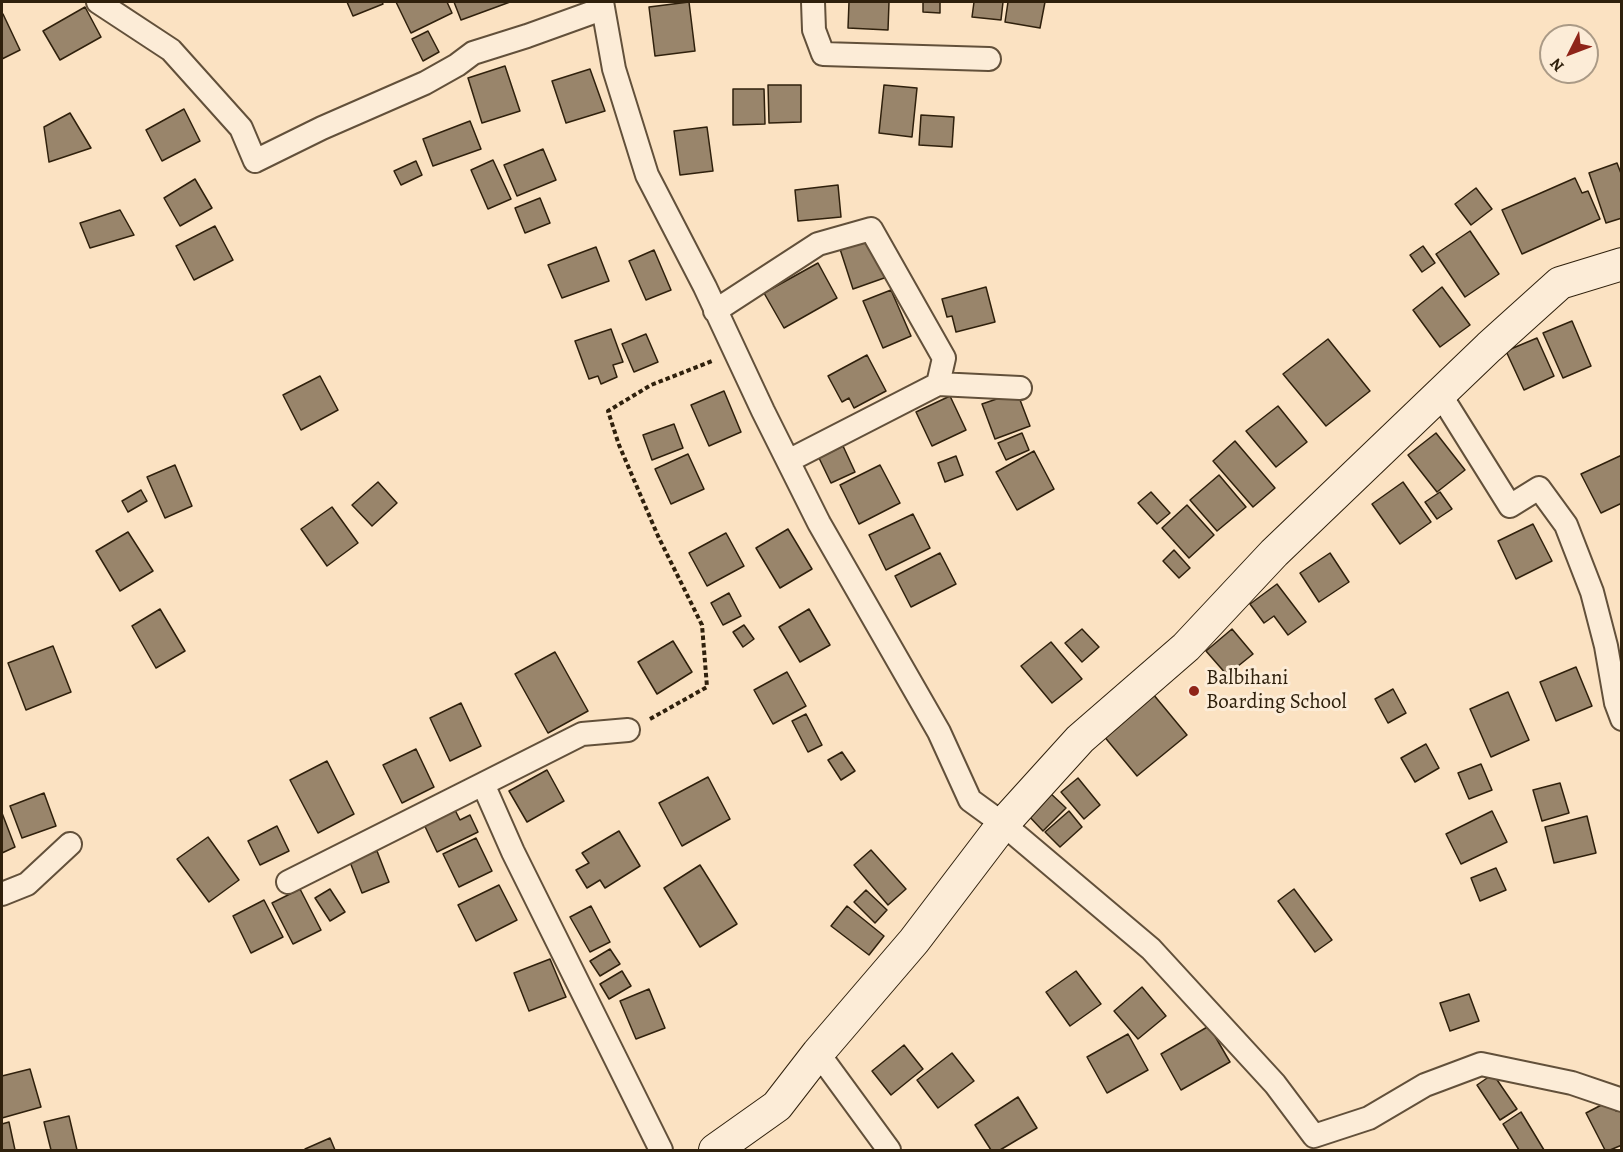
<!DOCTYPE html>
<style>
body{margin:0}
#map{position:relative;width:1623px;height:1152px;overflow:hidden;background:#fbe2c2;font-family:Alegreya,serif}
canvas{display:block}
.frame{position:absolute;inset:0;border:3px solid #2f200c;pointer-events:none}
.north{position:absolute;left:1539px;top:24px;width:60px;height:60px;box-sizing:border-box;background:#fcecd7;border:2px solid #aa9a86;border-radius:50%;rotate:228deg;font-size:16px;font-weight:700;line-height:24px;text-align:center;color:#2f200c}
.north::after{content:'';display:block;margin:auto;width:21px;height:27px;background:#8f2418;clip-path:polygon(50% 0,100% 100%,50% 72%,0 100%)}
</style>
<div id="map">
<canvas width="1623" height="1152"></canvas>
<div class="frame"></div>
<div class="north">N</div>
</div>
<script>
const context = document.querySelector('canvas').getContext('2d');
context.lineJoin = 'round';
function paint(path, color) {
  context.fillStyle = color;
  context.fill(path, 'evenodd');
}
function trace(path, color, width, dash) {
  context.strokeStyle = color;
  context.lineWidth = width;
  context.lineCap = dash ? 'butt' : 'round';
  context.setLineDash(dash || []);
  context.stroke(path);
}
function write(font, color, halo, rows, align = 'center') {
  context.font = font + ' Alegreya,serif';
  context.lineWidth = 6;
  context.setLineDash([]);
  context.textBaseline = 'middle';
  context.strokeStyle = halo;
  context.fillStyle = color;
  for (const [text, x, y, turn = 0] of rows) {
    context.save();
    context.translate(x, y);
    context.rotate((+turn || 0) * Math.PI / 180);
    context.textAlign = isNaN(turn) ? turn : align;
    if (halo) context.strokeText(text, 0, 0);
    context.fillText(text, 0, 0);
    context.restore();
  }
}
const building = new Path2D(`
 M347 2H382L383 4 353 16Z
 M396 2H447L452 13 411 33Z
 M454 2H510L461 20Z
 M689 2 695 51 655 56 649 7Z
 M849 2H889L888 30 848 28Z
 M923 2H940V13L923 12Z
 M974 2H1003L1001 20 972 17Z
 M1008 2H1045L1040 28 1005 22Z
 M85 7 101 37 60 60 43 31Z
 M3 14 20 50 2 59V15Z
 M428 31 439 52 423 61 412 39Z
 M505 66 520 111 482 123 468 78Z
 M590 69 605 111 566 123 552 81Z
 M768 85H801V122L769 123Z
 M884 85 917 88 912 137 879 133Z
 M733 89H764L765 124 733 125Z
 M184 109 200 141 162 161 146 130Z
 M70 113 91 148 49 162 44 127Z
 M921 115 954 117 952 147 919 145Z
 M470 121 481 149 433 166 423 139Z
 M707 127 713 171 680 175 674 131Z
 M543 149 556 180 517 196 504 165Z
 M493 160 511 199 488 209 471 170Z
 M416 161 422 175 401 185 394 171Z
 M1617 163 1622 176V218L1606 223 1589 173Z
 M1575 178 1582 193 1588 191 1600 219 1522 254 1502 210Z
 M195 179 212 208 180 226 164 198Z
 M838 185 841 217 798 221 795 190Z
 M1476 188 1492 209 1471 225 1455 204Z
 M540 198 550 223 525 233 515 208Z
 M120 210 134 235 90 248 80 223Z
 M215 226 233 260 194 280 176 246Z
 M1470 231 1499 274 1465 297 1436 254Z
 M874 239 887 277 853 289 840 249Z
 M1423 246 1435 263 1422 272 1410 255Z
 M596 247 609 281 562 298 548 265Z
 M654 250 671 290 646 300 629 261Z
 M818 263 837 298 784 328 764 293Z
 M986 287 995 322 956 332 952 316 947 317 942 299Z
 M1442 287 1470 325 1440 347 1413 310Z
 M891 290 911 336 883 348 863 301Z
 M1572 321 1591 366 1563 378 1543 333Z
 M611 329 623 362 613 365 617 377 601 384 598 376 589 379 575 341Z
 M646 334 658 362 634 372 622 344Z
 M1537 338 1554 376 1524 390 1506 351Z
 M1328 339 1370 391 1326 426 1283 374Z
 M867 355 886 391 854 408 849 398 842 402 828 376Z
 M320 376 338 410 301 430 283 395Z
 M724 391 741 432 709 446 691 405Z
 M1017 392 1030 426 995 439 982 404Z
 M950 396 966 430 932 446 916 412Z
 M1278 406 1307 442 1276 467 1246 431Z
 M674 424 683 448 652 460 643 435Z
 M1022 433 1029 450 1006 460 998 443Z
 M1436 433 1465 470 1437 492 1408 455Z
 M1235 441 1275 488 1253 507 1213 461Z
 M843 446 855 472 831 483 819 458Z
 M1034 451 1054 489 1017 510 996 472Z
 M688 454 704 489 671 504 655 469Z
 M1622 455V503L1601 513 1581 474Z
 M956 456 963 475 945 482 938 463Z
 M175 465 192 506 165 518 147 477Z
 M880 465 900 503 859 524 840 485Z
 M1219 475 1246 507 1217 531 1190 500Z
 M378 482 397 503 372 526 352 505Z
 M1403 482 1431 522 1400 544 1372 504Z
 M141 490 147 501 128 512 122 501Z
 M1151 492 1170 513 1157 524 1138 503Z
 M1440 492 1452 509 1437 519 1425 502Z
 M1187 505 1214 535 1189 558 1162 528Z
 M332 507 358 543 327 566 301 529Z
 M913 514 930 548 886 570 869 535Z
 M1533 524 1552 561 1516 579 1498 541Z
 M788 529 812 569 780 588 756 548Z
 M128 532 153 571 120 591 96 551Z
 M726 533 744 566 707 586 689 553Z
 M1174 550 1190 568 1179 578 1163 561Z
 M940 553 956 584 911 607 895 576Z
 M1330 553 1349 582 1319 602 1300 573Z
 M1277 584 1306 622 1288 635 1274 616 1264 623 1250 604Z
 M729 593 741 616 723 625 711 603Z
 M160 609 185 651 156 668 132 626Z
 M809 609 830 645 800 662 779 627Z
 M744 625 754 639 743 647 733 632Z
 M1082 629 1099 647 1082 662 1065 643Z
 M1232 629 1253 654 1227 675 1206 651Z
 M673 641 692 672 657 694 638 662Z
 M1051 642 1082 679 1052 703 1021 666Z
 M53 646 71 692 26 710 8 663Z
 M555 652 588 711 548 733 515 674Z
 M1576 667 1592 706 1556 721 1540 682Z
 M787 672 806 706 773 724 754 690Z
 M1393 689 1406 713 1388 723 1375 699Z
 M1508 692 1529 740 1491 757 1470 709Z
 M1153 694 1187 735 1137 776 1103 735Z
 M461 703 481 746 450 761 430 718Z
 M806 714 822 745 808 752 792 721Z
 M1426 744 1439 768 1415 782 1401 758Z
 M416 749 434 787 402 803 383 765Z
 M842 752 855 771 841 780 828 760Z
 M327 761 354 814 318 833 290 780Z
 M1481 764 1492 790 1469 799 1458 773Z
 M547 770 564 801 527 822 509 791Z
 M708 777 730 819 682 846 659 803Z
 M1078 778 1100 805 1084 819 1061 792Z
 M1560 783 1569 813 1542 821 1533 790Z
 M1048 791 1066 808 1043 831 1026 813Z
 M44 793 56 826 22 838 10 806Z
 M452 804 460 820 470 815 478 832 437 852 421 818Z
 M1069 811 1082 827 1060 847 1045 832Z
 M1492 811 1507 842 1461 864 1446 834Z
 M2 813 15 847 2 853Z
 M1587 816 1596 853 1554 863 1545 827Z
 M277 826 289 851 260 865 248 841Z
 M619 831 640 866 605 888 600 880 587 888 576 870 589 863 582 853Z
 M208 837 239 880 209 902 177 859Z
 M476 838 492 871 459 887 443 854Z
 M871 850 906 889 888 905 854 865Z
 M377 851 389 882 362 893 350 862Z
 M700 865 737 924 700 947 664 888Z
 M1496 868 1506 890 1480 901 1471 878Z
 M499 885 517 920 476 941 458 905Z
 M300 889 321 930 293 944 272 903Z
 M330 889 345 912 330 921 315 898Z
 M1294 889 1332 940 1315 952 1278 901Z
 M866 890 887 910 875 923 854 902Z
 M264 900 283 937 251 953 233 916Z
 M591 906 610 942 590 952 570 917Z
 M847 906 884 936 869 955 831 926Z
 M610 949 620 964 600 976 590 961Z
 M550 959 566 997 529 1011 514 973Z
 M622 971 631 986 609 999 600 984Z
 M1076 971 1101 1004 1070 1026 1046 992Z
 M1142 987 1166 1016 1138 1039 1114 1011Z
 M649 989 665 1028 636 1039 620 1001Z
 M1469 994 1479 1021 1450 1031 1440 1003Z
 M1209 1026 1230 1062 1181 1090 1161 1054Z
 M1128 1034 1148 1070 1107 1093 1087 1057Z
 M904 1045 923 1069 891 1095 872 1071Z
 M952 1053 974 1081 938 1108 917 1080Z
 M30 1069 41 1107 2 1118V1076Z
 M1493 1074 1517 1109 1500 1120 1477 1085Z
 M1018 1097 1037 1128 1000 1150H991L975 1125Z
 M1611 1100 1616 1111 1622 1109V1145L1610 1150H1605L1586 1113Z
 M1521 1112 1544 1150H1519L1503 1124Z
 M69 1116 77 1150H51L44 1122Z
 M9 1122 15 1150H2V1124Z
 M330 1138 335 1150H306L305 1149Z`);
const path = new Path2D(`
 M650 719 707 687 702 625 658 536 619 445 608 411 651 385 712 361`);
const street = new Path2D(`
 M98 2 171 50 241 128 255 161 322 128 425 83 457 65 473 53 527 36 602 9
 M602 2 614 69 647 175 705 287 763 411 819 523 939 732 970 800 1003 824 1151 949 1275 1084 1314 1136 1369 1118 1425 1085 1481 1064 1572 1083 1622 1100
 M813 2 814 30 823 54 989 59
 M715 311 818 244 871 229 944 358 938 384
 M1440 394 1510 506 1539 488 1566 525 1592 592 1606 646 1616 703 1622 719
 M788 461 938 384 1020 388
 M628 730 582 734 483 784 513 852 661 1150
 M288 882 483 784
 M2 894 27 884 70 844
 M818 1053 889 1150`);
const secondary = new Path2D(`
 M715 1150 777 1106 818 1053 914 941 1003 824 1080 739 1186 647 1274 553 1489 347 1560 283 1622 264`);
const markers = [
 [1194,691,6,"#8f2418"]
];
const poiNames = [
 ["Balbihani",1206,679],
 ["Boarding School",1206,703]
];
paint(building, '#99856b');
trace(building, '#2f200c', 1.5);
trace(street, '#62503a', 26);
trace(secondary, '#2f200c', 34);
trace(path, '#2f200c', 4, [4.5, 3]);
trace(street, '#fcecd7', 22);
trace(secondary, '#fcecd7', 32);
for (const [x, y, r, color] of markers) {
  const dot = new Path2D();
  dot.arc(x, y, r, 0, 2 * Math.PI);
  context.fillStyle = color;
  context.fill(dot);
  trace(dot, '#fcecd7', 2);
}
write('21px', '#2f200c', '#fcecd7', poiNames, 'left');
</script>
